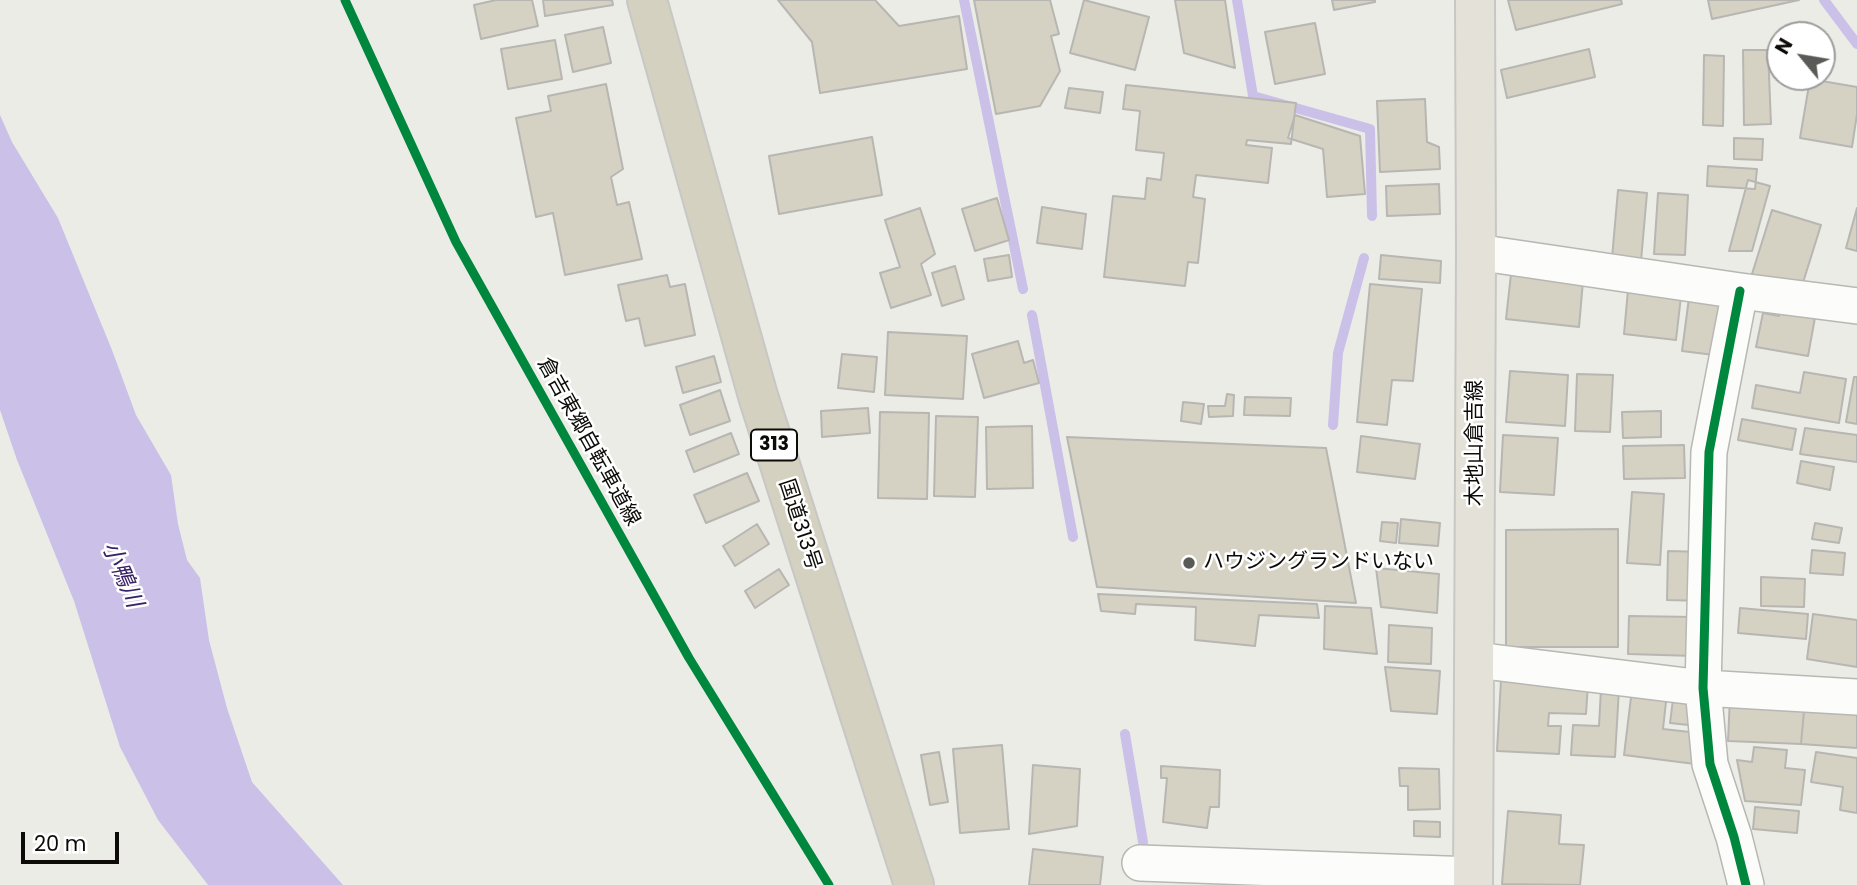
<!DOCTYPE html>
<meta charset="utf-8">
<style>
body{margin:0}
#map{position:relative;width:1857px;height:885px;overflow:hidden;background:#ecece7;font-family:Poppins,sans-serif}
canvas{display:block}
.north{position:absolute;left:1766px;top:21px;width:70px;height:70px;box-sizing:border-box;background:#fff;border:2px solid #9e9d9c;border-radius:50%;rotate:300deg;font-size:19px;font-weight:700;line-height:28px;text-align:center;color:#0c0b08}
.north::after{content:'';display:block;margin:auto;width:24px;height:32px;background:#5a5a56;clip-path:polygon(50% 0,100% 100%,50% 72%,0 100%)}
.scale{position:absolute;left:21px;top:832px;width:98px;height:32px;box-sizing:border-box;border:4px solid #0c0b08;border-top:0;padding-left:9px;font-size:21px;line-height:24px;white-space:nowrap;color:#0c0b08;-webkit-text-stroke:5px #fff;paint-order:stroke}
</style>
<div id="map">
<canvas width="1857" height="885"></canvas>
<div class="north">N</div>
<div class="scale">20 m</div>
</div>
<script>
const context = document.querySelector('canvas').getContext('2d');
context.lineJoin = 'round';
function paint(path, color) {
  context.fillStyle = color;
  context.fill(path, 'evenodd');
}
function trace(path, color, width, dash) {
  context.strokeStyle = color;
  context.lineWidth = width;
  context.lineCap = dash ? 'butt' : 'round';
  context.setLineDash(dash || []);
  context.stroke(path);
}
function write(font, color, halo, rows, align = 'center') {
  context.font = font + ' Poppins,"Noto Sans JP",sans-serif';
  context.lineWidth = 5;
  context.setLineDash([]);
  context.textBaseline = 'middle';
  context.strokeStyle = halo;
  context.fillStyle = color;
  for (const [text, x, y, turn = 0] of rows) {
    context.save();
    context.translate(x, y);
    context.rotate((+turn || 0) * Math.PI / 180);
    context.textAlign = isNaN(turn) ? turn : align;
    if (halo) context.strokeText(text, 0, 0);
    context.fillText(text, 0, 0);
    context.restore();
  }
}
const water = new Path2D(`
 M0 115 12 142 58 218 112 350 136 415 171 475 178 524 187 560 200 578 209 640 227 708 252 782 343 885H208L158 820 120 747 74 601 17 460 0 410Z`);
const stream = new Path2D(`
 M964 0 1023 289
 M1237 0 1253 96 1370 129 1372 216
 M1824 0 1857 44
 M1032 315 1073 537
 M1333 425 1338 353 1364 258
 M1125 734 1143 842`);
const building = new Path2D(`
 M496 0H532L538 26 481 39 474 5Z
 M543 0H612L613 5 545 16Z
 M778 0H875L899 26 959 16 967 69 820 93 812 42Z
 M974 0H1050L1059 34 1051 36 1060 71 1040 106 996 114Z
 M1084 0 1149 17 1135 70 1070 53Z
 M1175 0H1225L1235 68 1184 53Z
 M1332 0H1375V2L1334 10Z
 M1508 0H1621L1622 4 1516 30Z
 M1708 0H1799L1712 19Z
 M1315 23 1325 74 1275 84 1265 32Z
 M603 27 611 63 573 72 565 35Z
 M555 40 562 79 508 89 501 49Z
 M1589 49 1595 77 1507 98 1501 70Z
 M1743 50H1768L1771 124 1744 125Z
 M1704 55 1724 56 1723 126 1703 125Z
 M1810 79 1857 87V114L1852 147 1800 138Z
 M606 84 623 169 611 177 617 205 629 202 642 259 565 275 553 213 536 217 516 118 551 111 548 96Z
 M1126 85 1296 103 1291 144 1247 140 1246 145 1272 148 1268 183 1196 175 1193 197 1205 199 1198 263 1188 262 1185 286 1104 277 1113 196 1145 199 1147 178 1161 180 1164 153 1136 150 1140 111 1123 109Z
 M1069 88 1103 92 1100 113 1065 108Z
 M1425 99 1427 142 1439 147 1440 169 1380 172 1377 101Z
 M1295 115 1360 136 1365 194 1327 197 1323 149 1288 138Z
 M872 137 882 195 779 214 769 156Z
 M1734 138 1763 139 1762 160 1734 159Z
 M1708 166 1757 169 1755 189 1707 186Z
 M1748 180 1770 186 1752 251H1729Z
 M1439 184 1440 214 1387 216 1386 186Z
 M1618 190 1647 193 1641 261 1612 258Z
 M1658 193 1688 195 1685 255 1654 254Z
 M997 198 1009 240 975 251 962 209Z
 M1042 207 1086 214 1082 249 1037 243Z
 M920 208 935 254 921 264 931 295 891 308 880 273 900 267 885 220Z
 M1857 208V251L1846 248Z
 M1772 210 1821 225 1801 289 1752 274Z
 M1009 255 1012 277 988 281 984 259Z
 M1381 255 1441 261 1440 283 1379 279Z
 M955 266 964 299 942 306 932 273Z
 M1511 274 1583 281 1579 327 1506 319Z
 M667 275 670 287 685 284 695 335 645 346 639 318 626 321 618 285Z
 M1370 284 1422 289 1413 381 1392 380 1387 425 1357 422Z
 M1628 290 1681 296 1676 340 1624 334Z
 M1689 298 1729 302 1722 356 1682 351Z
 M1780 306 1816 312 1808 356 1756 347 1763 313 1779 316Z
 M888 332 967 336 963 399 885 395Z
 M1018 341 1024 363 1033 360 1039 383 984 398 972 354Z
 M842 354 877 357 874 392 838 388Z
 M714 356 721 382 683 393 676 367Z
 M1510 371 1568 375 1565 426 1506 422Z
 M1804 372 1846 379 1839 423 1752 408 1756 385 1800 393Z
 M1577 374 1613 375 1610 432 1575 431Z
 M1854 377H1857V424L1846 422Z
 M720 390 730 421 690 435 680 405Z
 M1227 394 1234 395 1233 416 1209 417 1208 406H1225Z
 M1245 397 1291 398 1290 416 1244 415Z
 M1183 402 1204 404 1201 424 1181 421Z
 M868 408 870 433 822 437 821 411Z
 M1661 411V437L1623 438 1622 412Z
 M880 412 929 413 927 499 878 498Z
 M936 416 978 417 975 497 934 496Z
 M1742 419 1796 429 1792 450 1738 440Z
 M1032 426 1033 488 987 489 986 427Z
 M1805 428 1857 435V462L1800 454Z
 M731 433 739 454 694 472 686 451Z
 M1503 435 1558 438 1554 495 1500 492Z
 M1361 436 1420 444 1415 479 1357 472Z
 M1067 437 1326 448 1356 603 1097 587Z
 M1684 445 1685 478 1624 479 1623 446Z
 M1801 461 1834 467 1830 490 1797 483Z
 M747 473 759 501 706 523 694 495Z
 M1632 492 1664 494 1660 565 1627 563Z
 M1401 519 1440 523 1438 546 1399 543Z
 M1382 522 1398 523 1396 543 1380 541Z
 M1815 523 1842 528 1839 543 1812 539Z
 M757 524 769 544 735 566 723 546Z
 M1618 529V647H1506V530Z
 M1812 550 1845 553 1843 575 1810 573Z
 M1668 551 1705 552 1704 601 1667 600Z
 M1376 568 1439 574 1437 613 1381 607Z
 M779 569 789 585 755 608 745 591Z
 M1761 577 1805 579 1804 607 1761 606Z
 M1098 594 1317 604 1319 618 1259 615 1255 646 1195 640 1196 607 1136 604 1135 614 1101 611Z
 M1325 606 1371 608 1377 654 1324 649Z
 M1740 608 1808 614 1806 639 1738 633Z
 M1813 614 1857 620V667L1807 659Z
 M1629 616 1695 617 1694 656 1628 654Z
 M1389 625 1432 628 1431 664 1388 662Z
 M1385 667 1440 671 1437 714 1391 711Z
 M1501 680 1588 684 1586 714 1549 713 1548 726H1561L1559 754 1497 751Z
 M1601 689H1619L1615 757 1571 755 1573 725 1599 726Z
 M1632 689 1667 693 1663 729 1699 733 1695 764 1624 755Z
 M1674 691 1702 694 1698 726 1670 723Z
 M1730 697 1805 700 1801 744 1728 741Z
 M1805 700 1857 704V748L1801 744Z
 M1002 745 1009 829 960 833 953 749Z
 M1754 747 1787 750 1785 768 1805 770 1801 805 1745 801 1737 760 1752 762Z
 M939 752 948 802 930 805 921 755Z
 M1816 752 1857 758V813L1840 810 1843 787 1811 782Z
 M1033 765 1080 769 1077 826 1029 834Z
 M1161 766 1220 770 1219 807H1210L1207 828 1163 822 1167 778H1161Z
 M1399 768 1439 769 1440 809 1408 810V786H1400Z
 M1755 807 1799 811 1797 833 1753 829Z
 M1508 811 1561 815 1559 844 1584 845 1580 885 1502 884Z
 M1414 821 1440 822V837L1414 836Z
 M1033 849 1103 857 1100 885H1029Z`);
const minor = new Path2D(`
 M1476 252 1740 291 1857 306
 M1740 291 1709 452 1703 688 1710 764 1734 837 1746 885
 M1476 660 1703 688 1857 697
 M1140 863 1473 875`);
const major = new Path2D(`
 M1473 885 1476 252 1475 0`);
const highway = new Path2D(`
 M647 0 758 396 914 885`);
const cycleway = new Path2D(`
 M345 0 456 242 689 658 829 885
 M1740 291 1709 452 1703 688 1710 764 1734 837 1746 885`);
const markers = [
 [1189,563,7,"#5a5a56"]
];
const shields = [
 [774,445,46]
];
const shieldNames = [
 ["313",774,445]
];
const streetNames = [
 ["倉吉東郷自転車道線",588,442,61],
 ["木地山倉吉線",1476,443,-90],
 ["国道313号",799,525,72]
];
const poiNames = [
 ["ハウジングランドいない",1203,563]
];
const waterNames = [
 ["小鴨川",121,575,67]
];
paint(water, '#cbc1e8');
trace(stream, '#cbc1e8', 10);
paint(building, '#d5d2c3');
trace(building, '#b7b6b2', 2);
trace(minor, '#b7b7b3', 38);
trace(major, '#c7c7c5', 42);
trace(highway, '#c7c7c5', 42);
trace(minor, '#fcfcfb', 35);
trace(major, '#e4e2d8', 38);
trace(highway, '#d5d1c1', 38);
trace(cycleway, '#00873e', 9);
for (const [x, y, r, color] of markers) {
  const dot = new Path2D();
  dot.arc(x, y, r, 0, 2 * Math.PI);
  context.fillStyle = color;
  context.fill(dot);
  trace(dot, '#fff', 2.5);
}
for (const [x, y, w] of shields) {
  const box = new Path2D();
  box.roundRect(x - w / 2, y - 15.5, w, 31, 5);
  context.fillStyle = '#fff';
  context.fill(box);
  trace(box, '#0c0b08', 2);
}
write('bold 19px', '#0c0b08', null, shieldNames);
write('21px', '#0c0b08', '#fff', streetNames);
write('21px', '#0c0b08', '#fff', poiNames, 'left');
write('italic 23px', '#3a2266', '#fff', waterNames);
</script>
